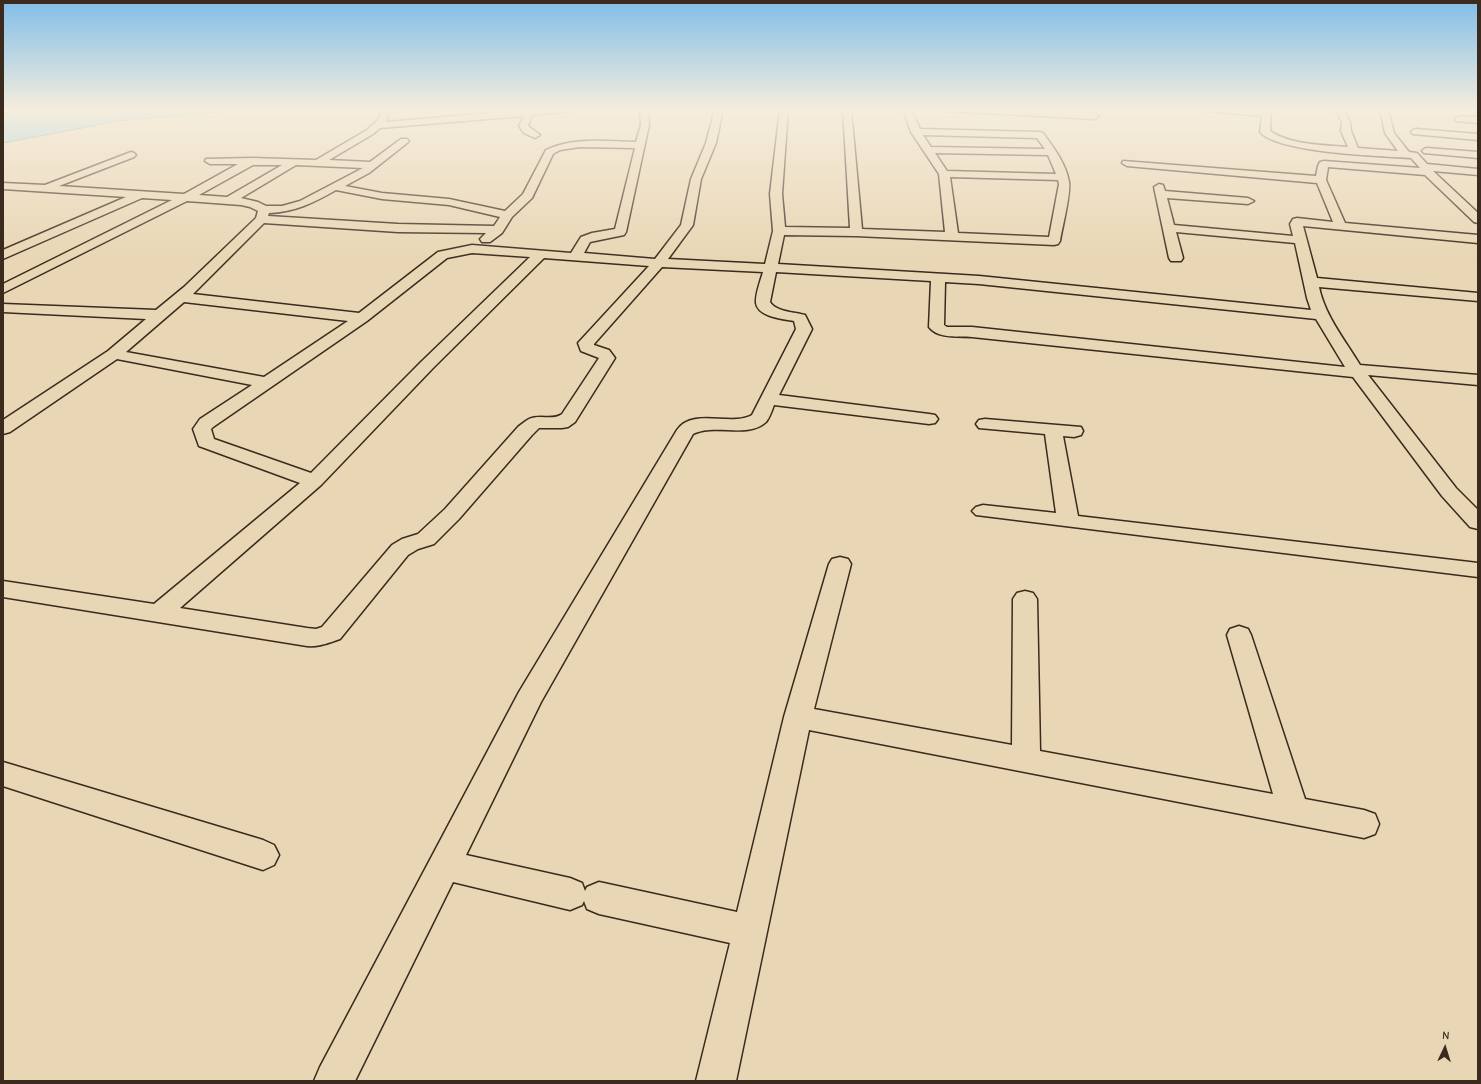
<!DOCTYPE html>
<style>
body{margin:0}
#map{position:relative;width:1481px;height:1084px;overflow:hidden;background:#e9d6b4;font-family:"Comic Neue",sans-serif}
canvas{display:block}
.frame{position:absolute;inset:0;border:4px solid #3b2a1e;pointer-events:none}
.north{position:absolute;left:1425px;top:1028px;width:40px;height:40px;-webkit-text-stroke:3px #e9d6b4;paint-order:stroke;rotate:4deg;font-size:11px;font-weight:700;line-height:16px;text-align:center;color:#3b2a1e}
.north::after{content:'';display:block;margin:auto;width:14px;height:18px;background:#3b2a1e;clip-path:polygon(50% 0,100% 100%,50% 72%,0 100%)}
</style>
<div id="map">
<canvas width="1481" height="1084"></canvas>
<div class="frame"></div>
<div class="north">N</div>
</div>
<script>
const context = document.querySelector('canvas').getContext('2d');
context.lineJoin = 'round';
function paint(path, color) {
  context.fillStyle = color;
  context.fill(path, 'evenodd');
}
function trace(path, color, width, dash) {
  context.strokeStyle = color;
  context.lineWidth = width;
  context.lineCap = dash ? 'butt' : 'round';
  context.setLineDash(dash || []);
  context.stroke(path);
}
const water = new Path2D(`
 M9 109H254L119 121 3 143V110Z`);
const minor = new Path2D(`
 M382 109H388L389 111 386 122 536 109H576L572 111 532 115 528 126 540 135 535 138 524 133 519 126 524 116 380 128 373 134 329 160 370 162 401 139H407L409 141 407 143 369 173 345 186 382 193 449 199 505 211 523 194 546 150C573 137 606 141 636 142L641 125 640 109H648L649 125 626 232 624 235 590 242 584 253 655 259 681 225 691 179 706 143 715 109H723L716 143 701 179 693 225 668 259 765 264 773 231 770 194 780 109H788L782 194 785 227 850 228 843 109H851L862 229 945 232 939 174 911 132 903 109H911L920 129 1040 132 1043 133C1054 148 1066 164 1069 182 1071 194 1062 228 1060 241L1058 244 1054 245 856 236 784 235 778 264 979 276 1311 310 1307 298 1295 243 1176 232 1183 258 1181 261H1171L1169 258 1154 187 1159 184 1163 185 1165 191 1248 198 1254 201 1248 204 1167 198 1174 225 1293 236 1290 224 1293 219 1297 218 1333 222 1317 183 1127 166 1122 163 1123 161 1316 176 1318 166 1320 162 1324 161 1420 168 1411 158C1382 156 1278 153 1260 132L1262 116 1207 111 1203 109 1263 111V109H1271L1270 131C1291 145 1323 145 1348 147L1341 131 1342 122 1335 109H1343L1350 122 1351 131 1358 148 1398 151 1385 133 1381 113 1378 109H1387L1389 113 1394 133 1409 152 1417 153 1427 164 1478 169V175L1433 171 1478 213V223L1474 222 1425 175 1328 167 1326 180 1345 223 1478 235V243L1303 226 1317 278 1478 293V301L1319 287C1325 316 1345 340 1360 365L1478 375V385L1368 375 1456 488 1478 510V529L1470 527 1442 496 1353 377 972 337C959 336 938 339 929 327L931 281 776 272 770 302C776 312 795 312 805 315L812 329 779 395 929 414 935 415 938 419 935 423 929 424 774 405C772 410 770 417 766 422 748 439 715 423 693 434L541 702 466 855 570 878 582 883 585 891 587 887 599 882 737 912 784 717 829 564 832 559 840 557 848 559 851 564 814 709 1012 745 1013 599 1017 593 1025 591 1033 593 1037 599 1040 751 1273 794 1227 635 1230 629 1239 626 1248 629 1251 635 1305 799 1364 810 1375 814 1379 824 1375 834 1364 838 809 730 736 1081H696L730 943 599 914 587 909 584 901 582 905 570 910 453 882 355 1081H314L320 1067 519 692 677 430C693 407 731 427 752 415L796 329 794 321C783 319 758 317 756 303 755 295 761 279 763 272L662 267 594 344V345L609 350 615 358 575 422 568 427 562 428H539L532 435 459 519 434 544 418 549 408 555 340 639C328 643 319 647 307 646L3 597V581L154 604 300 483 199 446 193 429 200 419 252 385 117 359 10 432 3 434V420L108 351 146 319 3 312V304L156 310 184 287 256 218 258 211 250 207 241 205 187 201 3 293V284L172 200 142 198 3 259V250L126 197 3 189V183L45 185 131 152 134 153 136 155 134 157 59 186 184 194 238 164H210L205 161 206 159 252 158 316 160 367 130 379 119ZM923 135 1037 138 1045 149 931 147ZM580 147 635 148 615 229 592 233 581 237 571 253 472 245 438 252 359 313 193 294 264 223 398 232 486 233 480 239 482 242H490L502 233 512 217 532 198 553 154 560 150ZM935 153 1048 155 1056 174 947 171ZM253 165H282L227 197 199 195ZM296 165 363 168 300 201 282 206H266L258 202 241 198ZM950 177 1058 180 1059 184 1049 237 958 233ZM336 190 382 199 449 205 500 217 494 226 398 224 268 216 269 213C295 212 313 203 336 190ZM472 253 530 257 421 362 311 473 214 439 211 429 213 427 367 321 447 258ZM544 258 649 266 578 343 581 351 599 358 562 414C553 421 540 414 529 419 525 421 522 424 518 427L445 509 418 534 402 539 392 545 322 627 316 629 307 628 180 608 321 485 433 368ZM945 282 979 284 1316 319 1345 367 972 327H947L944 325ZM184 302 348 321 264 377 126 352Z
 M941 109H1010L1095 113 1099 116 1095 119 945 111Z
 M1459 116 1478 117V123L1456 121 1455 119Z
 M1416 129 1478 134V140L1413 134 1411 132 1413 130Z
 M1427 148 1478 152V158L1424 153 1422 151 1424 149Z
 M985 419 1081 427 1083 431 1081 435 1074 437 1063 436 1078 516 1478 563V577L976 515 972 511 976 507 983 505 1056 513 1045 434 979 428 976 424 979 420Z
 M3 762 263 840 274 845 279 855 274 865 263 870 3 786Z`);
paint(water, '#87cde8');
trace(water, '#698c97', 1);
trace(minor, '#3b2a1e', 3);
paint(minor, '#e9d6b4');
const sky = context.createLinearGradient(0, 0, 0, 261);
sky.addColorStop(0, '#81bee8');
sky.addColorStop(0.42, '#f5eddd');
sky.addColorStop(1, '#f5eddd00');
context.fillStyle = sky;
context.fillRect(0, 0, 1481, 261);
</script>
